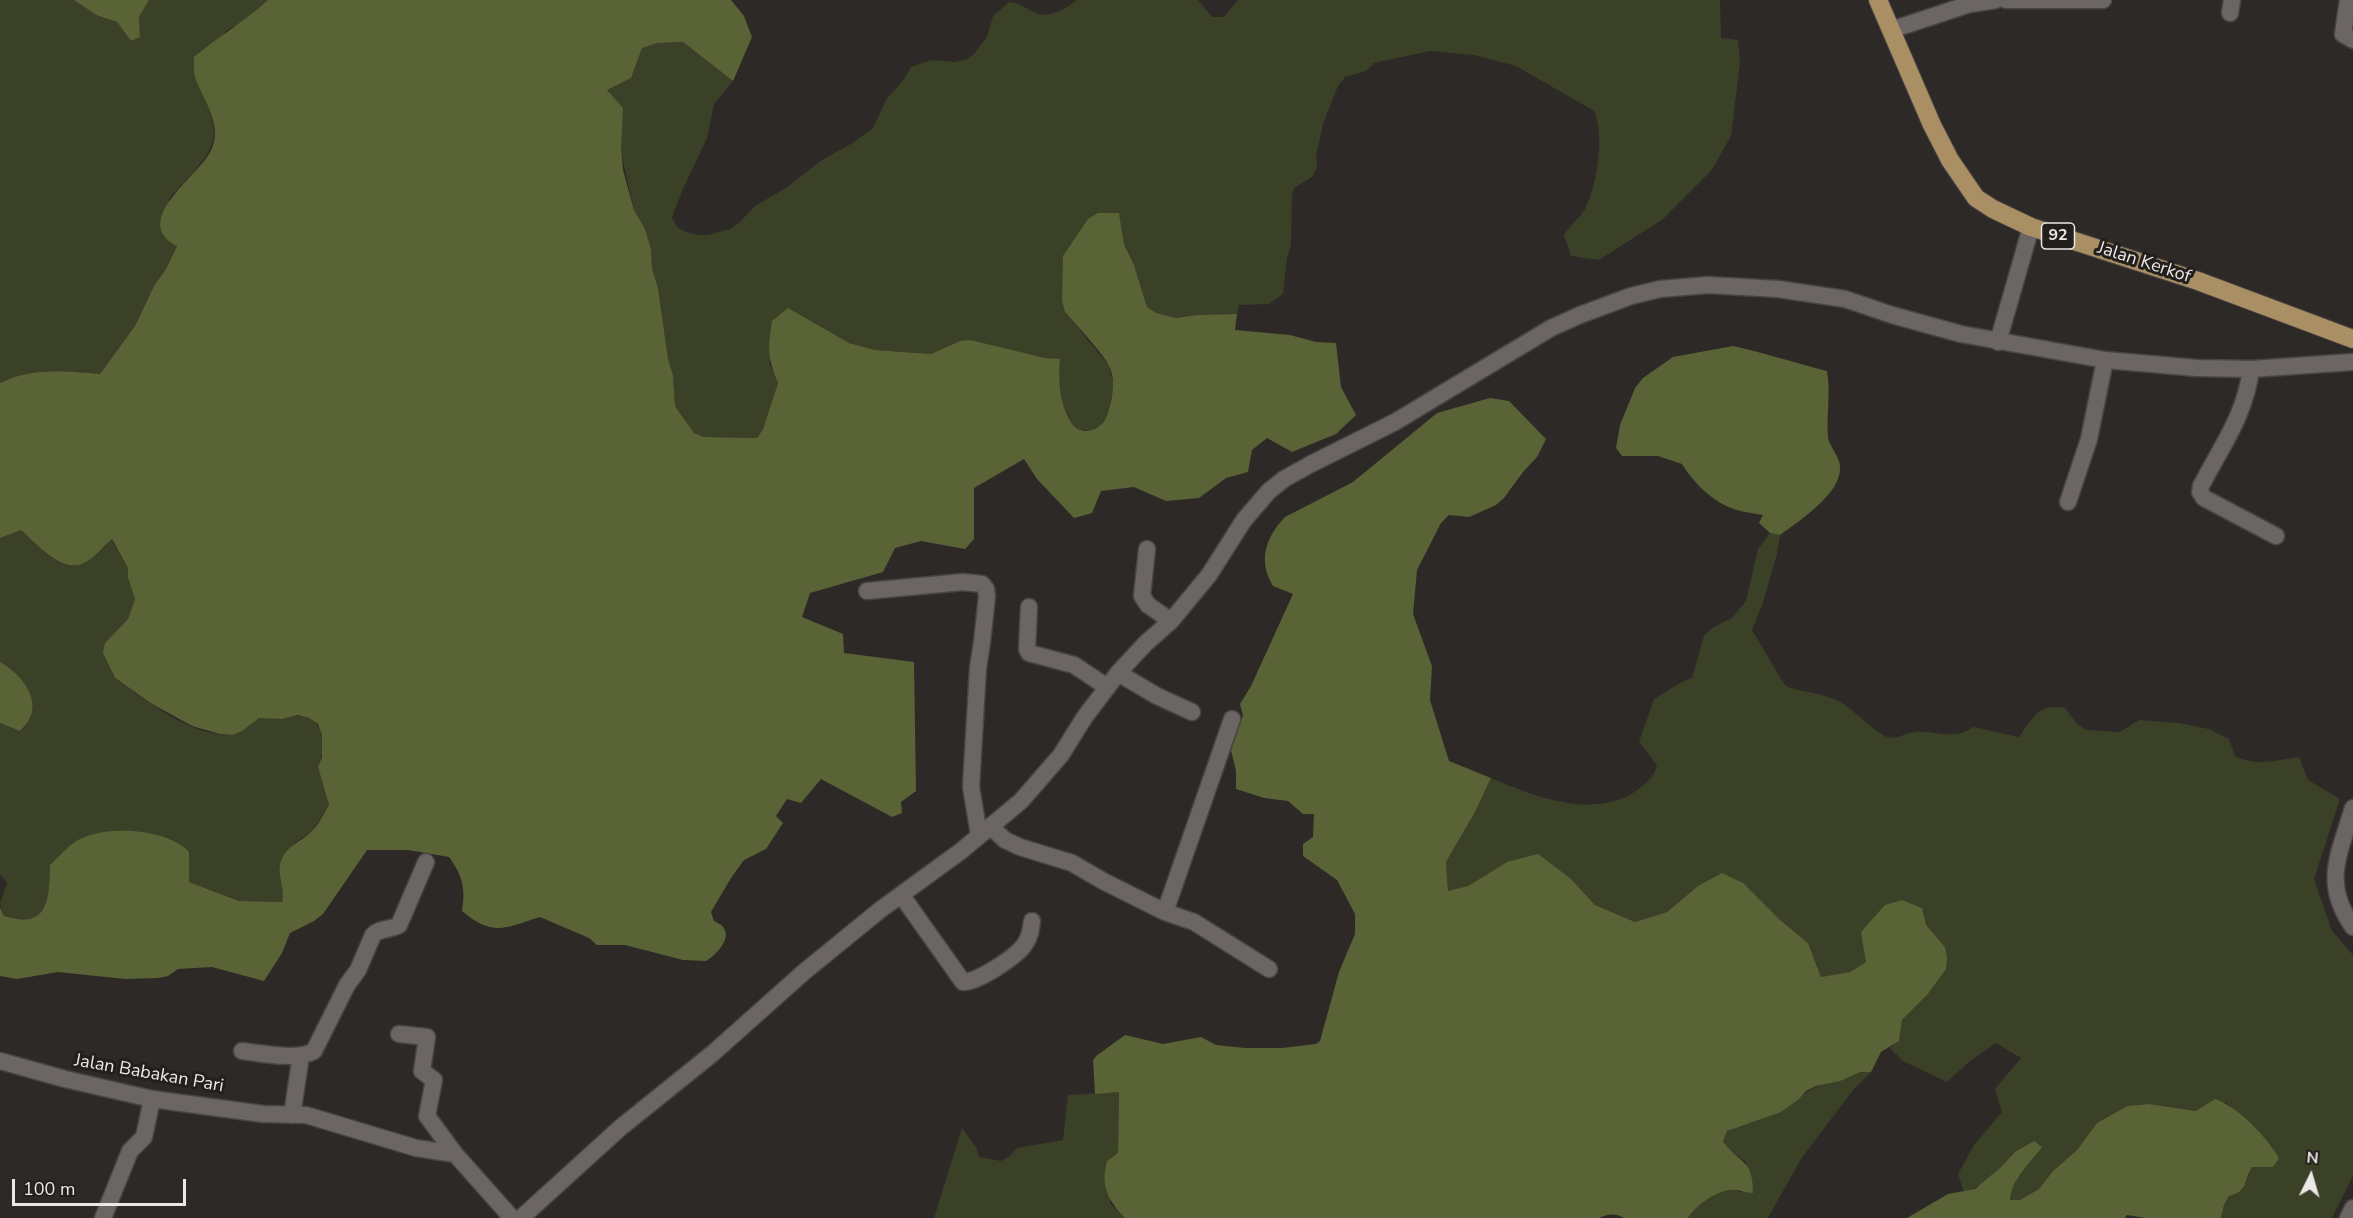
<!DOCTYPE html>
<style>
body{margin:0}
#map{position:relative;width:2353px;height:1218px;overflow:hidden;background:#2d2927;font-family:"Nunito Sans",sans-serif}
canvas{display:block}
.north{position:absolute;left:2281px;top:1146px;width:60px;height:60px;-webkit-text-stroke:4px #231f1d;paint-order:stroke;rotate:5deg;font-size:16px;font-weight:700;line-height:24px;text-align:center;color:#ebe8e7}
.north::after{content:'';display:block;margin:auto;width:21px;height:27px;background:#ebe8e7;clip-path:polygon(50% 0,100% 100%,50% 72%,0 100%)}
.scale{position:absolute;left:12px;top:1179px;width:174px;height:27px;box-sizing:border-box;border:3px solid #ebe8e7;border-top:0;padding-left:8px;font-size:18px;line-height:21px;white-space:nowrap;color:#ebe8e7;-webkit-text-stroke:4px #231f1d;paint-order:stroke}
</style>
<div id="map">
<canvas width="2353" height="1218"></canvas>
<div class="north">N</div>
<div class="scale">100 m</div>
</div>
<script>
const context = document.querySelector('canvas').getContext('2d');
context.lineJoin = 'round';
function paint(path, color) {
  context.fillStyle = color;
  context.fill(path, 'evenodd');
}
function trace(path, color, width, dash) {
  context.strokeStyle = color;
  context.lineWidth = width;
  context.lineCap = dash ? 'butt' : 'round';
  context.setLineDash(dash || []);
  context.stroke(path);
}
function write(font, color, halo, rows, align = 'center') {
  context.font = font + ' "Nunito Sans",sans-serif';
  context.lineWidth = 6;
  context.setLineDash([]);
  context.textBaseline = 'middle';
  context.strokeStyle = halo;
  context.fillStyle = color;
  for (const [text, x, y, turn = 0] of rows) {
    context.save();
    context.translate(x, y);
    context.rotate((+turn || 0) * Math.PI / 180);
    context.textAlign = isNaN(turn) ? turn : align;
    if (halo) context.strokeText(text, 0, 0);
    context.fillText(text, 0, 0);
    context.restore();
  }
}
const green = new Path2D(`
 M0 0H74L96 15 117 22 131 41 140 37 139 17 149 0H268L245 21 226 31 195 77C229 144 215 148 169 199L177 245 166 269 154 286 135 326 100 374C66 371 32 367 0 383Z
 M1077 0H1198L1212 17H1224L1238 0H1720L1721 38 1738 40 1740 63 1731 136 1712 170 1663 219 1599 260 1571 256 1564 235C1570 225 1579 219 1585 209 1597 186 1605 135 1594 111L1516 66 1474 55 1430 51 1374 63 1366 71 1345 77 1338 86 1323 124 1316 156 1317 167 1312 177 1294 188 1292 193 1291 245 1287 257 1283 294 1269 304 1239 305 1237 314 1196 315 1176 318 1155 313 1147 307 1134 265 1124 244 1119 214 1065 312 1109 366 1114 387 1107 418 1101 427 1091 431 1080 430 1072 424 1063 404 1058 381 1059 359 1045 358 960 341 931 354 875 350 849 343 788 309 769 363 778 383 763 429 757 438 704 437 694 433 675 406 673 375 668 359 658 288 652 268 651 249 645 229 634 210 607 90 631 78 642 47 657 43 683 42 733 81 714 104 707 138 683 189 672 217 677 227 686 232 698 235H708L730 229 740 222 755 206 786 188 822 160 854 142 873 128 886 100 904 79 911 67 931 60 954 62 965 60 974 54 987 37 993 16 1009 2C1021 3 1026 9 1036 13 1049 19 1067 8 1077 0Z
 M21 530C37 544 62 576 86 562 95 557 104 546 111 539L128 568V578L135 599 128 619 105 643C108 653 109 670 115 678 118 682 126 686 130 689 158 709 192 734 228 735 242 735 248 721 260 718 266 716 275 720 282 719 289 718 294 715 300 716 326 719 326 748 318 767L329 805 312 832 296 842 280 869 284 892 282 902 240 901 189 882V852L50 865C49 899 49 930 4 916L0 903 7 883 0 874V723L21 731C48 708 24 676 0 662V538Z
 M1770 533 1780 535 1777 554 1763 602 1752 630 1784 684 1788 687C1806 693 1825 693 1842 703 1855 711 1875 732 1887 737 1896 740 1905 733 1914 732 1933 729 1955 742 1973 727L2019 737C2033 718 2038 703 2065 708L2078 725 2087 730 2120 732 2139 720 2179 723 2209 729 2229 739 2235 756C2256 767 2277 760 2299 757L2308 780 2340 799 2314 879 2332 931 2353 955V1176L2332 1218H2221L2224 1205 2229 1196C2249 1192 2244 1182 2252 1167H2273V1148L2226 1102 2196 1111 2149 1104 2127 1106 2097 1123 2077 1150 2053 1171 2039 1189 2020 1200H2009L2011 1189 2016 1181 2015 1152C2001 1167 1985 1187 1964 1192L1958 1174 1974 1145 2002 1112 1995 1089 2021 1058 1996 1043 1970 1061 1947 1082 1903 1061 1890 1048 1899 1040 1902 1020 1927 995 1945 947 1926 925 1850 972 1821 977 1808 943 1779 919 1698 886 1667 912 1635 922 1595 905 1571 879 1507 862 1468 886 1448 891 1446 862 1475 812 1491 778C1535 797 1599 822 1641 787 1650 780 1654 776 1657 765L1639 742 1654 699 1682 682 1692 678 1704 636 1712 628 1732 618 1746 601 1758 549Z
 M1860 1072H1871L1853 1090 1801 1159 1768 1218H1688C1694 1206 1719 1188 1733 1190 1736 1190 1739 1192 1742 1193L1746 1162 1729 1150 1723 1140 1727 1131 1799 1099C1813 1083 1840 1081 1860 1072Z
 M1119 1092 1118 1153 1107 1161 1110 1203 1125 1218H934L962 1128 976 1147 979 1157 1001 1161 1010 1156 1017 1148 1063 1140 1068 1095Z`);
const forest = new Path2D(`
 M74 0H149L139 17 140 37 131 41 117 22 96 15Z
 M268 0H731L744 16 752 37 733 81 683 42 657 43 642 48 631 78 607 90 623 108 621 148 623 170 634 210 645 229 651 249 652 268 658 288 668 359 673 375 675 406 694 433 704 437 757 438 763 429 778 383C767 356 768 349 772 321L788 308 849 343 875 350 931 354 960 341 970 340 1045 358 1060 359C1058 380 1059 403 1071 422 1079 436 1098 432 1105 420 1108 415 1109 408 1111 402 1113 390 1115 378 1109 366 1103 353 1076 325 1065 312L1062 301 1063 256 1088 219 1098 213H1119L1124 244 1134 265 1147 307 1156 313 1176 318 1196 315 1237 314 1235 330 1290 335 1316 342 1336 343 1341 387 1356 415 1336 434 1292 452 1267 438 1252 450 1248 472 1226 478 1199 498 1166 501 1134 487 1101 491 1092 513 1074 518 1037 479 1024 459 974 488V539L965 549 921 541 895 548 883 572 810 593 802 617 843 634 844 653 914 662 916 791 901 802 902 813 892 817 821 779 801 803 787 799 776 816 783 823 766 849 744 860 731 878 711 912 714 921C717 923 721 924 723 927 733 938 715 956 706 961L683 960 625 945H597L589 938 540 917C505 928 493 937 462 911 466 888 462 875 449 857L408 850H367L323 914 314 921 290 933 282 953 264 981 212 967 178 969 168 976 158 978 125 979 58 972 17 979 0 976V907L4 916C49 930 49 899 50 865 60 856 69 844 82 838 109 825 169 829 189 852V882L239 901 282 902C286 888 276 874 281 861 286 846 301 842 311 832 318 826 324 813 329 805L318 767 322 757V735L318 724 309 718 298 715 282 719 259 718 242 731 232 735 220 734 192 726 152 704 115 678 103 653 105 643 128 619 135 599 128 578V568L112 539C103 546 96 557 86 562 63 576 37 544 21 530L0 538V383C32 367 66 371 100 374L135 326 154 286 166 269 177 246C130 222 196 177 209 154 225 128 205 103 196 80 193 73 194 64 194 57 218 37 245 21 268 0Z
 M1733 346C1765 353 1796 363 1827 371 1831 393 1826 415 1828 437 1829 447 1840 456 1840 467 1842 493 1799 521 1780 535L1770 533 1759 523 1763 515C1753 513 1740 512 1731 508 1712 501 1692 481 1682 464L1658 456H1622L1616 448 1620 425 1635 388 1643 378 1673 357Z
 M1490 398 1509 401 1546 439 1537 457 1523 472 1504 498 1496 505 1469 517 1449 515 1441 523 1417 570 1413 614 1432 666 1430 700 1449 761 1491 778 1475 812 1446 862 1448 891 1468 886 1507 862 1538 854 1571 879 1595 905 1635 922 1667 912 1698 886 1722 873 1743 883 1779 919 1808 943 1821 977 1850 972 1866 962 1861 932 1885 905 1902 900 1922 908 1926 925 1945 947 1947 958 1946 969 1927 995 1902 1020 1899 1041 1881 1052 1871 1072H1860L1840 1081 1816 1086 1806 1091 1799 1099 1781 1112 1727 1131 1723 1141C1738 1164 1753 1157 1753 1193 1745 1193 1737 1189 1729 1190 1715 1192 1695 1206 1688 1218H1624C1615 1213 1608 1214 1599 1218H1125C1108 1201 1100 1185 1107 1161L1118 1153 1119 1092 1095 1094 1093 1060 1096 1056 1125 1035 1163 1044 1201 1037 1216 1045 1245 1048H1282L1316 1044 1320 1041 1339 972 1355 934V914L1337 880 1303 856V844L1313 837 1314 814H1303L1288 801 1264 798 1236 789V771L1231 750 1243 715 1240 704 1251 686 1293 594 1273 586C1258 561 1265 538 1285 517L1353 482 1437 413Z
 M0 662C25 676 48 708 20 731L0 723Z
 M2215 1099C2236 1105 2268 1138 2279 1158L2273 1167H2252C2243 1182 2249 1191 2229 1196L2224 1205 2221 1218H2146L2127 1215 2125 1218H1907L1948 1194 1975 1189 2000 1168 2015 1152 2034 1141 2042 1147C2030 1163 2011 1180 2010 1200H2020L2039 1189 2053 1171 2077 1150 2097 1123 2127 1106 2149 1104 2196 1111Z`);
const minor = new Path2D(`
 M2006 0H2103
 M2348 0 2343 34 2353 40
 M2230 13 2232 0
 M1891 30 1970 4 1996 0
 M1998 342 2031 227
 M2251 369C2245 416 2222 445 2201 486L2200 492 2204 498 2276 536
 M2068 502 2089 439 2105 360
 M1147 549 1142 596 1148 605 1171 621
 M867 591 963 582 982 584 986 589 987 596 982 642 978 668 971 787 979 835
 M1029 607 1027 649 1029 653 1074 665 1107 687
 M1118 673 1157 696 1192 712
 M2353 808C2339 855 2322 883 2353 927
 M991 827 1005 840 1020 847 1072 863 1103 881 1165 912 1194 922 1269 969
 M902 896 963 982C978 982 1016 957 1025 944 1030 937 1031 930 1032 921
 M1165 912 1232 719
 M399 1034 427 1037 422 1071 434 1080 427 1116 455 1154
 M242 1051C260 1053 298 1061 314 1051L347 985 358 970 373 935C379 928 391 930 399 925L426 862
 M0 1061 65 1079 152 1099 263 1114 306 1115 416 1148 455 1154 512 1218
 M292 1115 301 1055
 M103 1218 130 1151 144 1137 152 1099
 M521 1218 620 1128 712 1054 804 972 880 910 961 851 1021 801 1061 755 1084 718 1118 673 1146 643 1171 621 1209 575 1244 520 1269 491 1284 479 1311 464 1395 422 1551 328 1580 315 1631 296 1660 289 1708 285 1778 289 1845 299 1892 315 1961 334 2105 360 2197 368 2251 369 2353 362
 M2348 1218 2353 1208`);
const major = new Path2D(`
 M1878 0 1932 125 1950 160 1976 198 1993 209 2031 227 2198 281 2353 339`);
const shields = [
 [2058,236,33]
];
const shieldNames = [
 ["92",2058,236]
];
const streetNames = [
 ["Jalan Kerkof",2144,263,18],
 ["Jalan Babakan Pari",149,1074,10]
];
paint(green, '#3b4127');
paint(forest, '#596336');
trace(minor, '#484544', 19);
trace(major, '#484544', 20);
trace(minor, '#6b6664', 16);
trace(major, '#aa8e64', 18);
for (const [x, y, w] of shields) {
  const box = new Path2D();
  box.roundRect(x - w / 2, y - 13, w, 26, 4.5);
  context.fillStyle = '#231f1d';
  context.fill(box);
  trace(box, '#ebe8e7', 1.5);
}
write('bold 16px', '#ebe8e7', null, shieldNames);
write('18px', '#ebe8e7', '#231f1d', streetNames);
</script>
